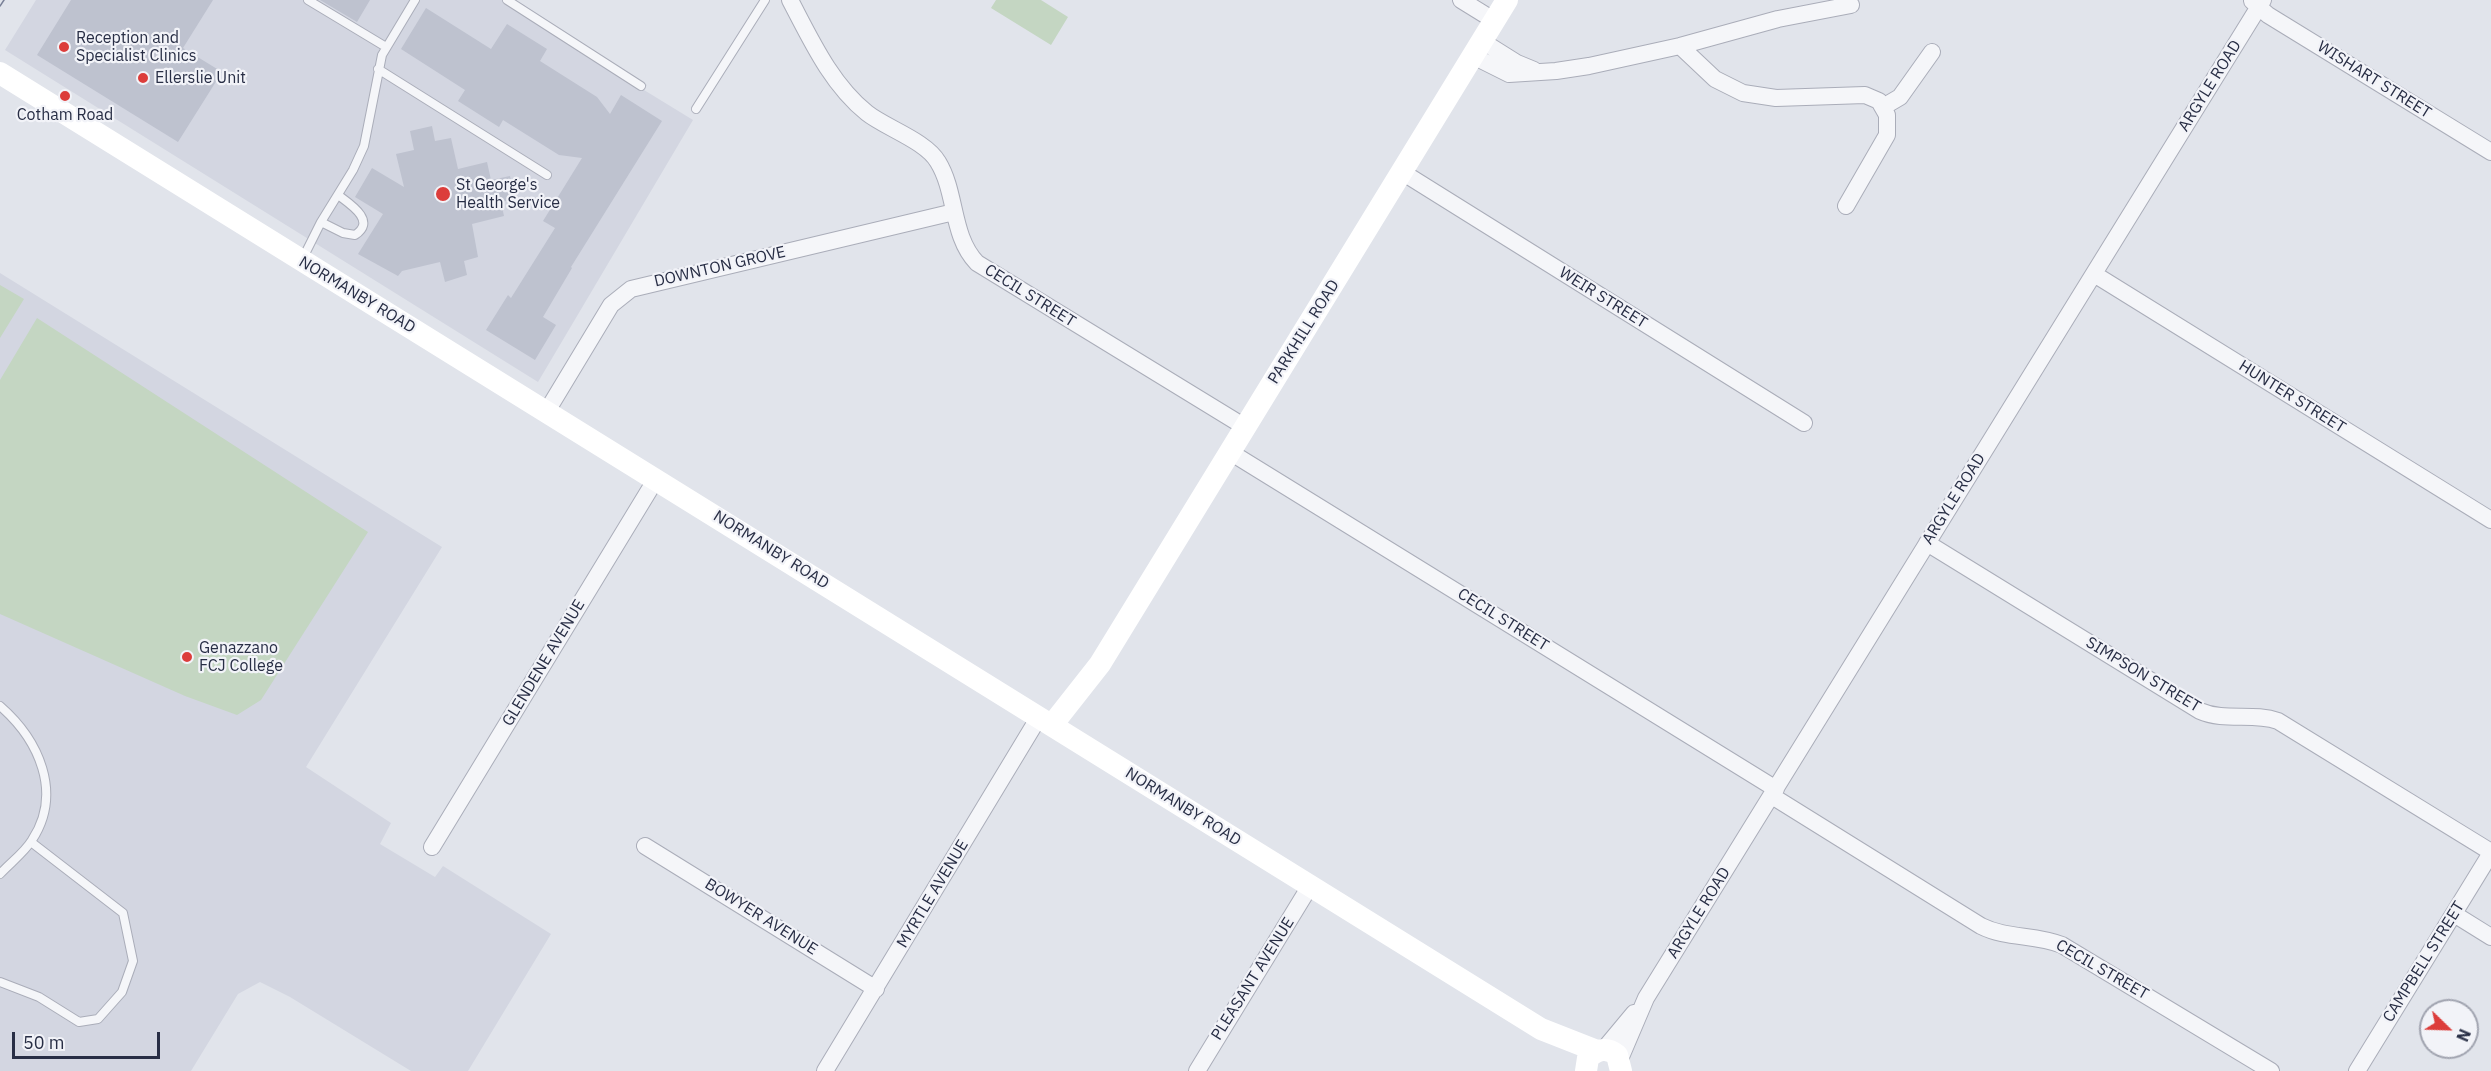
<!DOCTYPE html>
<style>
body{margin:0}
#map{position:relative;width:2491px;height:1071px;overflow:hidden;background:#e1e4eb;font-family:"IBM Plex Sans",sans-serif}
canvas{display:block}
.north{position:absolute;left:2419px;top:999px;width:60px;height:60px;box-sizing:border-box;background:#f2f3f8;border:2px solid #a1a4b0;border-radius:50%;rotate:113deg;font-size:16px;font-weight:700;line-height:24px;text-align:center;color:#282e45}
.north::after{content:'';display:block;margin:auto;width:21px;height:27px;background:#dc3d3b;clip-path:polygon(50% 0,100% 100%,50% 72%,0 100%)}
.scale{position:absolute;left:12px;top:1032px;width:148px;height:27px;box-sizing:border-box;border:3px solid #282e45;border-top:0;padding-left:8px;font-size:18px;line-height:21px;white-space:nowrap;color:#282e45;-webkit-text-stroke:4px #f2f3f8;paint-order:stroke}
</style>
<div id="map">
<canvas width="2491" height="1071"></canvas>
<div class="north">N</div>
<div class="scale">50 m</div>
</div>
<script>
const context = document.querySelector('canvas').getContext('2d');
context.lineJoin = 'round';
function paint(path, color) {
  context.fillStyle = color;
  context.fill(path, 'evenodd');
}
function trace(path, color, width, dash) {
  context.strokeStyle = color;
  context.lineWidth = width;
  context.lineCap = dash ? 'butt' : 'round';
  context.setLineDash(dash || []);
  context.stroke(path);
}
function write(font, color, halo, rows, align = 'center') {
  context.font = font + ' "IBM Plex Sans",sans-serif';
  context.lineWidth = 4.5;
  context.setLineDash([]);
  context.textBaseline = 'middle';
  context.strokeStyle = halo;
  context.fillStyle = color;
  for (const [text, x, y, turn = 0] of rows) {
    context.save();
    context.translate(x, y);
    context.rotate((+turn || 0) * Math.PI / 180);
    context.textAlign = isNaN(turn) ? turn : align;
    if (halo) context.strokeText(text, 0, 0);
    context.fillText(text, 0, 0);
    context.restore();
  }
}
const built = new Path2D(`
 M36 0H516L647 85 644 90 693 120 538 382 5 50Z
 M0 273 442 547 306 767 391 823 380 844 435 877 443 866 551 934 468 1071H411L290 997 260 982 238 994 191 1071H0Z`);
const green = new Path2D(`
 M996 0H1041L1068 17 1051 45 991 8Z
 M0 285 24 299 0 338Z
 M37 318 368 532 261 700 237 715 185 696 0 614V380Z`);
const building = new Path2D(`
 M71 0H213L183 48 222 72 178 142 37 55Z
 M320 0H370L357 22Z
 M426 8 491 49 507 24 547 49 540 61 597 97 610 114 621 95 662 121 571 267 572 268 543 317 556 325 535 360 486 330 508 295 511 298 555 228 543 221 582 158 559 155 503 120 499 127 458 101 465 90 401 49Z
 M432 126 435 141 451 138 458 169 487 162 491 180 510 176 515 199 501 202 504 216 472 224 478 257 464 261 467 275 445 282 440 262 402 271 398 276 358 254 383 214 355 197 372 168 404 187 396 154 414 150 410 131Z`);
const lane = new Path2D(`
 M308 0 386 47
 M507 0 641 86
 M378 69 547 175
 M696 109 765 0
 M321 222 343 233 355 235C377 221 350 204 338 195
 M302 260 321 222 353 170 364 146 382 55 415 0
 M0 706C39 740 63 793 32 840 24 853 10 863 0 874
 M0 982 39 997 79 1022 98 1019 122 992 133 961 123 913 31 842`);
const street = new Path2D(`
 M790 0C811 40 831 84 867 113 886 128 926 141 938 162 957 193 951 236 977 263L1245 427
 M1461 0 1495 21
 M2252 1 2268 15 2491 152
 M1482 41 1517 63 1534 70
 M1680 46 1715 79 1743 93 1776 98 1865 95 1879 101 1887 115V135L1846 206
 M1473 56 1509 74 1556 71 1589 66 1680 46 1778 19 1851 5
 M1883 107 1900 97 1932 52
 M1402 172 1804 423
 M2094 274 2491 520
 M547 411 611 305 631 289 954 212
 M1230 452 1776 789
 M1927 543 2200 711C2225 722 2253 712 2278 721L2491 852
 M1772 796 1981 926C2007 939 2035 934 2062 945L2271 1071
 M645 846 876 989
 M432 847 656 479
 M2454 914 2491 937
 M1604 1049 1634 1013
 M1620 1059 1646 998 2263 0
 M825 1071 1039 717
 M1197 1071 1310 886
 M2357 1071 2491 853`);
const secondary = new Path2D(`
 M0 73 1541 1029 1597 1051
 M1052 725 1100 664 1507 0
 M1586 1071 1588 1058C1597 1049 1607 1047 1617 1055L1621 1071`);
const tram = new Path2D(`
 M0 6 4 0`);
const markers = [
 [64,47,6,"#dc3d3b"],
 [143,78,6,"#dc3d3b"],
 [65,96,6,"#dc3d3b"],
 [443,194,8,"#dc3d3b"],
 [187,657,6,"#dc3d3b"]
];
const poiNames = [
 ["Reception and",76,38],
 ["Specialist Clinics",76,56],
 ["Ellerslie Unit",155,78],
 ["Cotham Road",65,115,"center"],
 ["St George's",456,185],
 ["Health Service",456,203],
 ["Genazzano",199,648],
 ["FCJ College",199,666]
];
const streetNames = [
 ["WISHART STREET",2374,80,32],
 ["ARGYLE ROAD",2210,86,-58],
 ["DOWNTON GROVE",720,267,-13],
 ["NORMANBY ROAD",357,295,31],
 ["CECIL STREET",1030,296,32],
 ["WEIR STREET",1603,298,32],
 ["PARKHILL ROAD",1304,332,-58],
 ["HUNTER STREET",2292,397,32],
 ["ARGYLE ROAD",1954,499,-58],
 ["NORMANBY ROAD",771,550,32],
 ["CECIL STREET",1503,620,32],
 ["GLENDENE AVENUE",544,663,-59],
 ["SIMPSON STREET",2143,675,31],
 ["NORMANBY ROAD",1183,807,32],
 ["MYRTLE AVENUE",933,894,-59],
 ["ARGYLE ROAD",1699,913,-58],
 ["BOWYER AVENUE",761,917,32],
 ["CAMPBELL STREET",2424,962,-58],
 ["CECIL STREET",2102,970,30],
 ["PLEASANT AVENUE",1253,979,-58]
];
paint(built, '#d3d6e1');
paint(green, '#c4d6c2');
paint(building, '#bec2cf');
trace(lane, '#aaadb9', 10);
trace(street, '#aaadb9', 18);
trace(lane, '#f5f6f9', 8);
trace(street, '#f5f6f9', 16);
trace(secondary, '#fff', 22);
trace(tram, '#798097', 1.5);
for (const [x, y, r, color] of markers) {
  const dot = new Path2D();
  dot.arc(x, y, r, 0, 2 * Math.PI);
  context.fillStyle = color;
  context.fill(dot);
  trace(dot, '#f2f3f8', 2);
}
write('16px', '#282e45', '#f2f3f8', poiNames, 'left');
write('16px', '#282e45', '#f2f3f8', streetNames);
</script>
